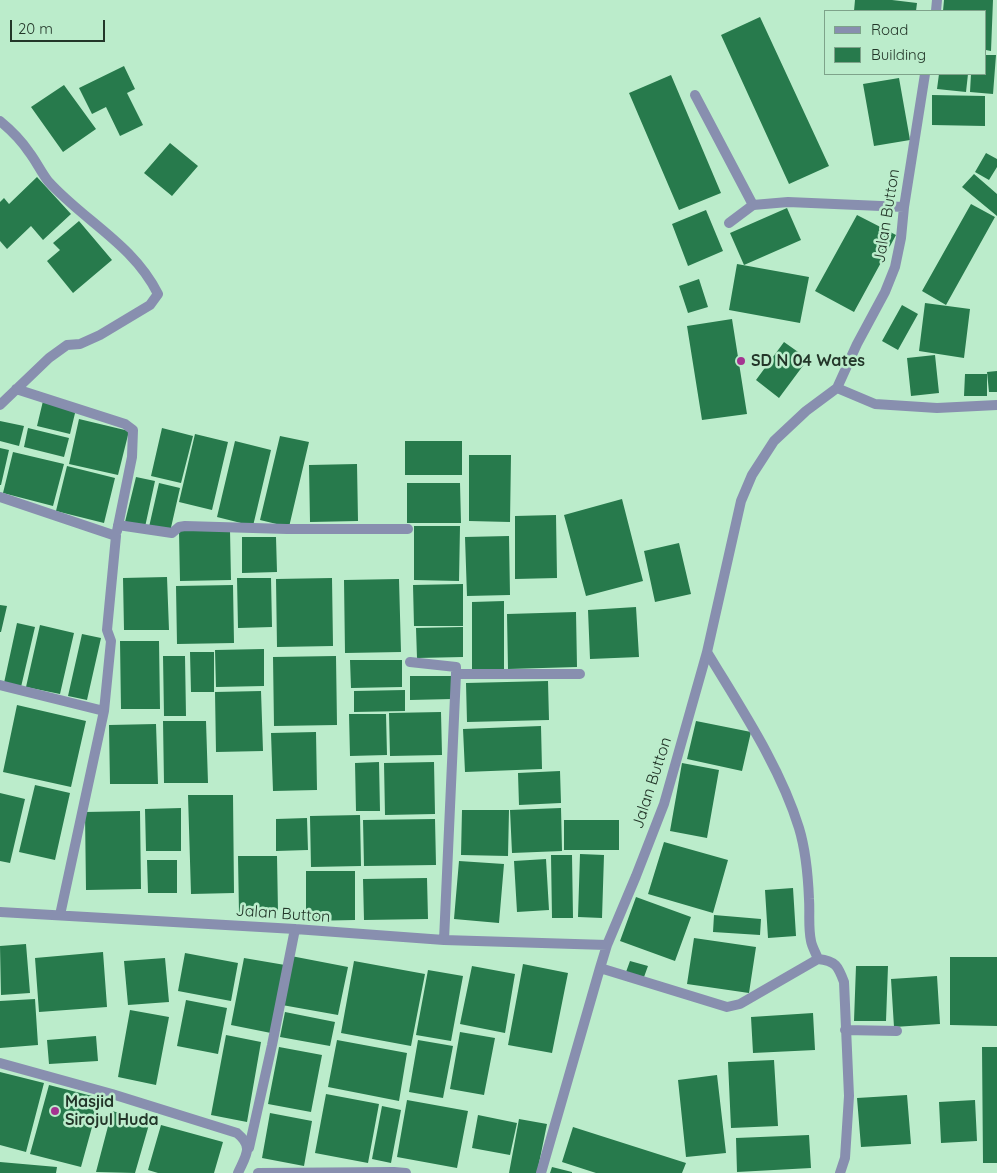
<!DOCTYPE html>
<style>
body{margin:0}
#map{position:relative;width:997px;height:1173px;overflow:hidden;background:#bbeccb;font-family:Quicksand,sans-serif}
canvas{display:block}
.legend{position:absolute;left:824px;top:10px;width:162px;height:65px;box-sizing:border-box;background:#bbeccb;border:1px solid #7ea38a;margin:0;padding:6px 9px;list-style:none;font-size:15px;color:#233629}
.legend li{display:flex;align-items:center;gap:10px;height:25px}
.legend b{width:25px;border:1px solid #7ea38a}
.scale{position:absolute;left:10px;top:20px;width:95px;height:22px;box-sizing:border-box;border:2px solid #233629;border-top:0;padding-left:6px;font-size:15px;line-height:18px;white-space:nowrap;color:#233629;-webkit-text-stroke:4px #bbeccb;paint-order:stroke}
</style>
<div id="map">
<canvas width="997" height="1173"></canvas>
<ul class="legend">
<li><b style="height:6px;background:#888faf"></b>Road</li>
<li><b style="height:14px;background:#277a4c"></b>Building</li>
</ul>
<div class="scale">20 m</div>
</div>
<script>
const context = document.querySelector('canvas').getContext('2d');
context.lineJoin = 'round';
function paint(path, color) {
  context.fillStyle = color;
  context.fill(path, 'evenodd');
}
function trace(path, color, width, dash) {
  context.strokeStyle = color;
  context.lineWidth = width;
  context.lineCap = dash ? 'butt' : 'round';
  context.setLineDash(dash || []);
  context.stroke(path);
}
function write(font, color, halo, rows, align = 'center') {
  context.font = font + ' Quicksand,sans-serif';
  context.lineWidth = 5;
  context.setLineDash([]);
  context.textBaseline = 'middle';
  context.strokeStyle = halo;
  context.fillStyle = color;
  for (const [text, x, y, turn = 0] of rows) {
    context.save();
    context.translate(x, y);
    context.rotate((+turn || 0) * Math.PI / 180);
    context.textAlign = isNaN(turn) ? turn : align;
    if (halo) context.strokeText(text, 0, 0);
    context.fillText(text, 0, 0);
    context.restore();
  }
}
const building = new Path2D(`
 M855 0H892L917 3 916 11H854Z
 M944 0H993L991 51 986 50V11H943Z
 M760 17 829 166 789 184 721 35Z
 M986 55H996L993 94 970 92 971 74H986Z
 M124 66 135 89 127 93 143 125 120 136 106 107 92 114 79 88Z
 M939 74H968L966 92 937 89Z
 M671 75 721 193 679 210 629 93Z
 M899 78 910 140 874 146 863 84Z
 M64 85 96 129 63 152 31 107Z
 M932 95 985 96V126L932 125Z
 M170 143 198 166 172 196 144 173Z
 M986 153 997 159V167L989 180 975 172Z
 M974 174 997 194V216L962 187Z
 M37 177 71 214 43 240 31 226 7 249 0 241V202L4 198 9 204Z
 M971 204 995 217 946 305 922 291Z
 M787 208 801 240 744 265 730 233Z
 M706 210 723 251 688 266 672 224Z
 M857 215 896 235 854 312 815 291Z
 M79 221 112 260 73 293 47 261 60 250 53 243Z
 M737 264 809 277 800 323 729 310Z
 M699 279 708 307 688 313 679 286Z
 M925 303 970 309 964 358 919 351Z
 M902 305 918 314 898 350 882 341Z
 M732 319 747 414 702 420 687 326Z
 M784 342 808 359 779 398 756 380Z
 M935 355 939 393 911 396 907 358Z
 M997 371V392H989L987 372Z
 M965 374H987V396H964Z
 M43 401 76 409 70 434 37 426Z
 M79 419 129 431 118 475 69 464Z
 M0 421 24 426 19 446 0 441Z
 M28 428 69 438 64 457 24 447Z
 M162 428 193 436 181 483 151 476Z
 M195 434 228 442 212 510 179 502Z
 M280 436 309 442 289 527 260 520Z
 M235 441 271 450 253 526 217 517Z
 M405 441H462V475H405Z
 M0 448 9 450 1 485H0Z
 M13 452 64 464 53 506 3 493Z
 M469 455H511L510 522 469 521Z
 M357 464 358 521 310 522 309 465Z
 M67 466 115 478 104 523 56 511Z
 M136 477 155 481 145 527 125 522Z
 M159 483 180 488 170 532 149 527Z
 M407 483H460L461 523H407Z
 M622 499 643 581 586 596 564 515Z
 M556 515 557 578 515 579V516Z
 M414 526H460L459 581 414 580Z
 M230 530 231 580 180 581 179 531Z
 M509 536 510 595 467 596 465 537Z
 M242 537H276L277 572 242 573Z
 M679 543 691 594 655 602 644 551Z
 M167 577 169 630H124L123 578Z
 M237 578H271L272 627 238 628Z
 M332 578 333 646 277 647 276 579Z
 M399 579 401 652 345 653 344 580Z
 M463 584V626H414L413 585Z
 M233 585 234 643 177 644 176 586Z
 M504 601V671H472V602Z
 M0 605 7 606 1 632H0Z
 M636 607 639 657 590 659 588 610Z
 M576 612 577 667 508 669 507 614Z
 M17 623 35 627 21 687 4 683Z
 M40 625 74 633 60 694 26 687Z
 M463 627V657L417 658 416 628Z
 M82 634 101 638 87 700 68 696Z
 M120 641H159L160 709H121Z
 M264 649V686L216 687 215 650Z
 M190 652H214V692H191Z
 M163 656H185L186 716H164Z
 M336 656 337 725 274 726 273 657Z
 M350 660H402V687L351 688Z
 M410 676H451L452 699 410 700Z
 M548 681 549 720 467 722 466 683Z
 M405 690V711L354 712V691Z
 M261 691 263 751 216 752 215 692Z
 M17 705 86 721 71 787 3 772Z
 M441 712 442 755 390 756 389 713Z
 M349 714H386L387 755 350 756Z
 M163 721H206L208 783H164Z
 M696 721 751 732 742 771 687 759Z
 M156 724 158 784H110L109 725Z
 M541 726 542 769 465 772 463 729Z
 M316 732 317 790 273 791 271 733Z
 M379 762 380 811H356L355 763Z
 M434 762 435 814 385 815 384 763Z
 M682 763 719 770 707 838 670 831Z
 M560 771 561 803 519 805 518 773Z
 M35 785 70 793 55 860 19 852Z
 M0 793 25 799 10 863 0 861Z
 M188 795H233L234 893 191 894Z
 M181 808V851H146L145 809Z
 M561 808 562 851 512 853 510 810Z
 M462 810H509L508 856 461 855Z
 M140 811 141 889 86 890 85 812Z
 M360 815 361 866 311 867 310 816Z
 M307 818 308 850 276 851V819Z
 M435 819 436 865 364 866 363 820Z
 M564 820H619V850H564Z
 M664 842 728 860 713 913 648 894Z
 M580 854 604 855 602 918 578 917Z
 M551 855H572L573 918H552Z
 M238 856H277L278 912 239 913Z
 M546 859 549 910 517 912 514 861Z
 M147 860H177V893H148Z
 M459 861 504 864 499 923 454 919Z
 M306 871H355V920L306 921Z
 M427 878 428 919 364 920 363 879Z
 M793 888 796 936 768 938 765 890Z
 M636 897 691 917 675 961 620 941Z
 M714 915 761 919 760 935 713 932Z
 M694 938 756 947 749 993 687 984Z
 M26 944 30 993 1 995 0 946Z
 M103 952 107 1007 39 1012 35 958Z
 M185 953 238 963 231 1001 178 991Z
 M291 956 348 967 338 1015 282 1005Z
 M950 957H997V1026L950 1025Z
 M165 958 169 1002 128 1005 124 961Z
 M244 958 285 965 271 1033 231 1025Z
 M354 961 425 974 411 1046 341 1033Z
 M630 961 648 966 644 977 626 972Z
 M523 964 568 973 552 1053 508 1045Z
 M472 966 515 974 505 1033 460 1024Z
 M856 966H888L886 1021H854Z
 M428 970 463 976 451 1041 416 1035Z
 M937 976 940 1024 894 1027 891 979Z
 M35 999 38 1045 0 1048V1001Z
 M186 1000 227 1008 218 1054 177 1046Z
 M130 1010 169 1017 156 1085 118 1077Z
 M285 1012 335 1022 330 1046 280 1037Z
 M813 1013 815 1050 753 1053 751 1017Z
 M460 1032 495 1038 484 1095 450 1089Z
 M226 1035 261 1042 247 1122 211 1115Z
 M96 1036 98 1061 49 1064 47 1040Z
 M337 1040 407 1053 399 1101 328 1087Z
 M418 1040 453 1046 443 1098 409 1092Z
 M279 1047 322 1055 311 1112 268 1104Z
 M982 1047H997V1163H983Z
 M774 1060 778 1126 731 1128 728 1062Z
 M0 1072 44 1083 26 1152 0 1145Z
 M717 1075 726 1153 686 1157 678 1080Z
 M49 1085 100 1098 81 1167 30 1154Z
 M326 1094 379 1104 368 1163 315 1153Z
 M907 1095 911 1144 861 1147 857 1098Z
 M407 1100 468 1111 457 1168 397 1157Z
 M975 1100 977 1141 941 1143 939 1102Z
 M382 1106 401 1110 391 1163 372 1159Z
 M112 1111 150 1121 135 1173 96 1172Z
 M270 1113 312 1121 304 1166 262 1158Z
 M478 1115 517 1123 510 1155 472 1148Z
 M519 1119 547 1124 537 1173H509Z
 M161 1125 223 1142 214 1173H158L148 1170Z
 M573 1127 686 1163 682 1173H596L562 1162Z
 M809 1135 811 1168 737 1172 736 1138Z
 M0 1162 57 1167 56 1173H0Z
 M552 1167 572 1172V1173H550Z`);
const service = new Path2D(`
 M695 95 753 205`);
const minor = new Path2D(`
 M936 11 937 0
 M0 121C11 130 21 140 29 152 36 161 41 172 48 181 84 221 133 244 158 294L150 305 100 335 80 344 67 345 49 358 0 405
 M729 223 753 205 788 202 904 207
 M837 388 875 404 937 408 997 405
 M16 389 125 424 133 430 132 457 117 531
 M0 497 116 536 107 630 111 641 104 711 60 915
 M118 525 172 533 179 527 185 526 287 529H408
 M707 652C740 707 780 766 799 828 806 851 808 875 809 899 810 913 808 927 811 941 812 947 816 953 818 959
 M410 662 456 667V674
 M0 685 104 711
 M0 912 295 929 444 940 607 945 636 876 664 804 707 652 741 501 752 475 774 441 806 411 837 388 857 344 885 292 895 267 901 238 904 207 925 74
 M444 940 456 674H580
 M600 968 727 1007 740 1004 818 959C836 961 838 966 844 982L849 1096 845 1158 840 1173
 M845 1030 897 1031
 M0 1063 112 1094 237 1133C254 1147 246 1155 238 1173
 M249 1148 272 1045 295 929
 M258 1173 394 1172 406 1173
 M541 1173 600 968 607 945`);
const markers = [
 [741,361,5,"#a43491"],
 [55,1111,5,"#a43491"]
];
const streetNames = [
 ["Jalan Button",887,216,-81],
 ["Jalan Button",652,783,-72],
 ["Jalan Button",283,914,4]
];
const poiNames = [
 ["SD N 04 Wates",751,361],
 ["Masjid",65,1102],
 ["Sirojul Huda",65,1120]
];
paint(building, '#277a4c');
trace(service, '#888faf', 10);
trace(minor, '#888faf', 10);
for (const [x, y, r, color] of markers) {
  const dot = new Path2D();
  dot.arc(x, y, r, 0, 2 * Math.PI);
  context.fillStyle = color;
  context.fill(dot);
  trace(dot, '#bbeccb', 2);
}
write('16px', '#233629', '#bbeccb', streetNames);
write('bold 16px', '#233629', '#bbeccb', poiNames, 'left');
</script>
